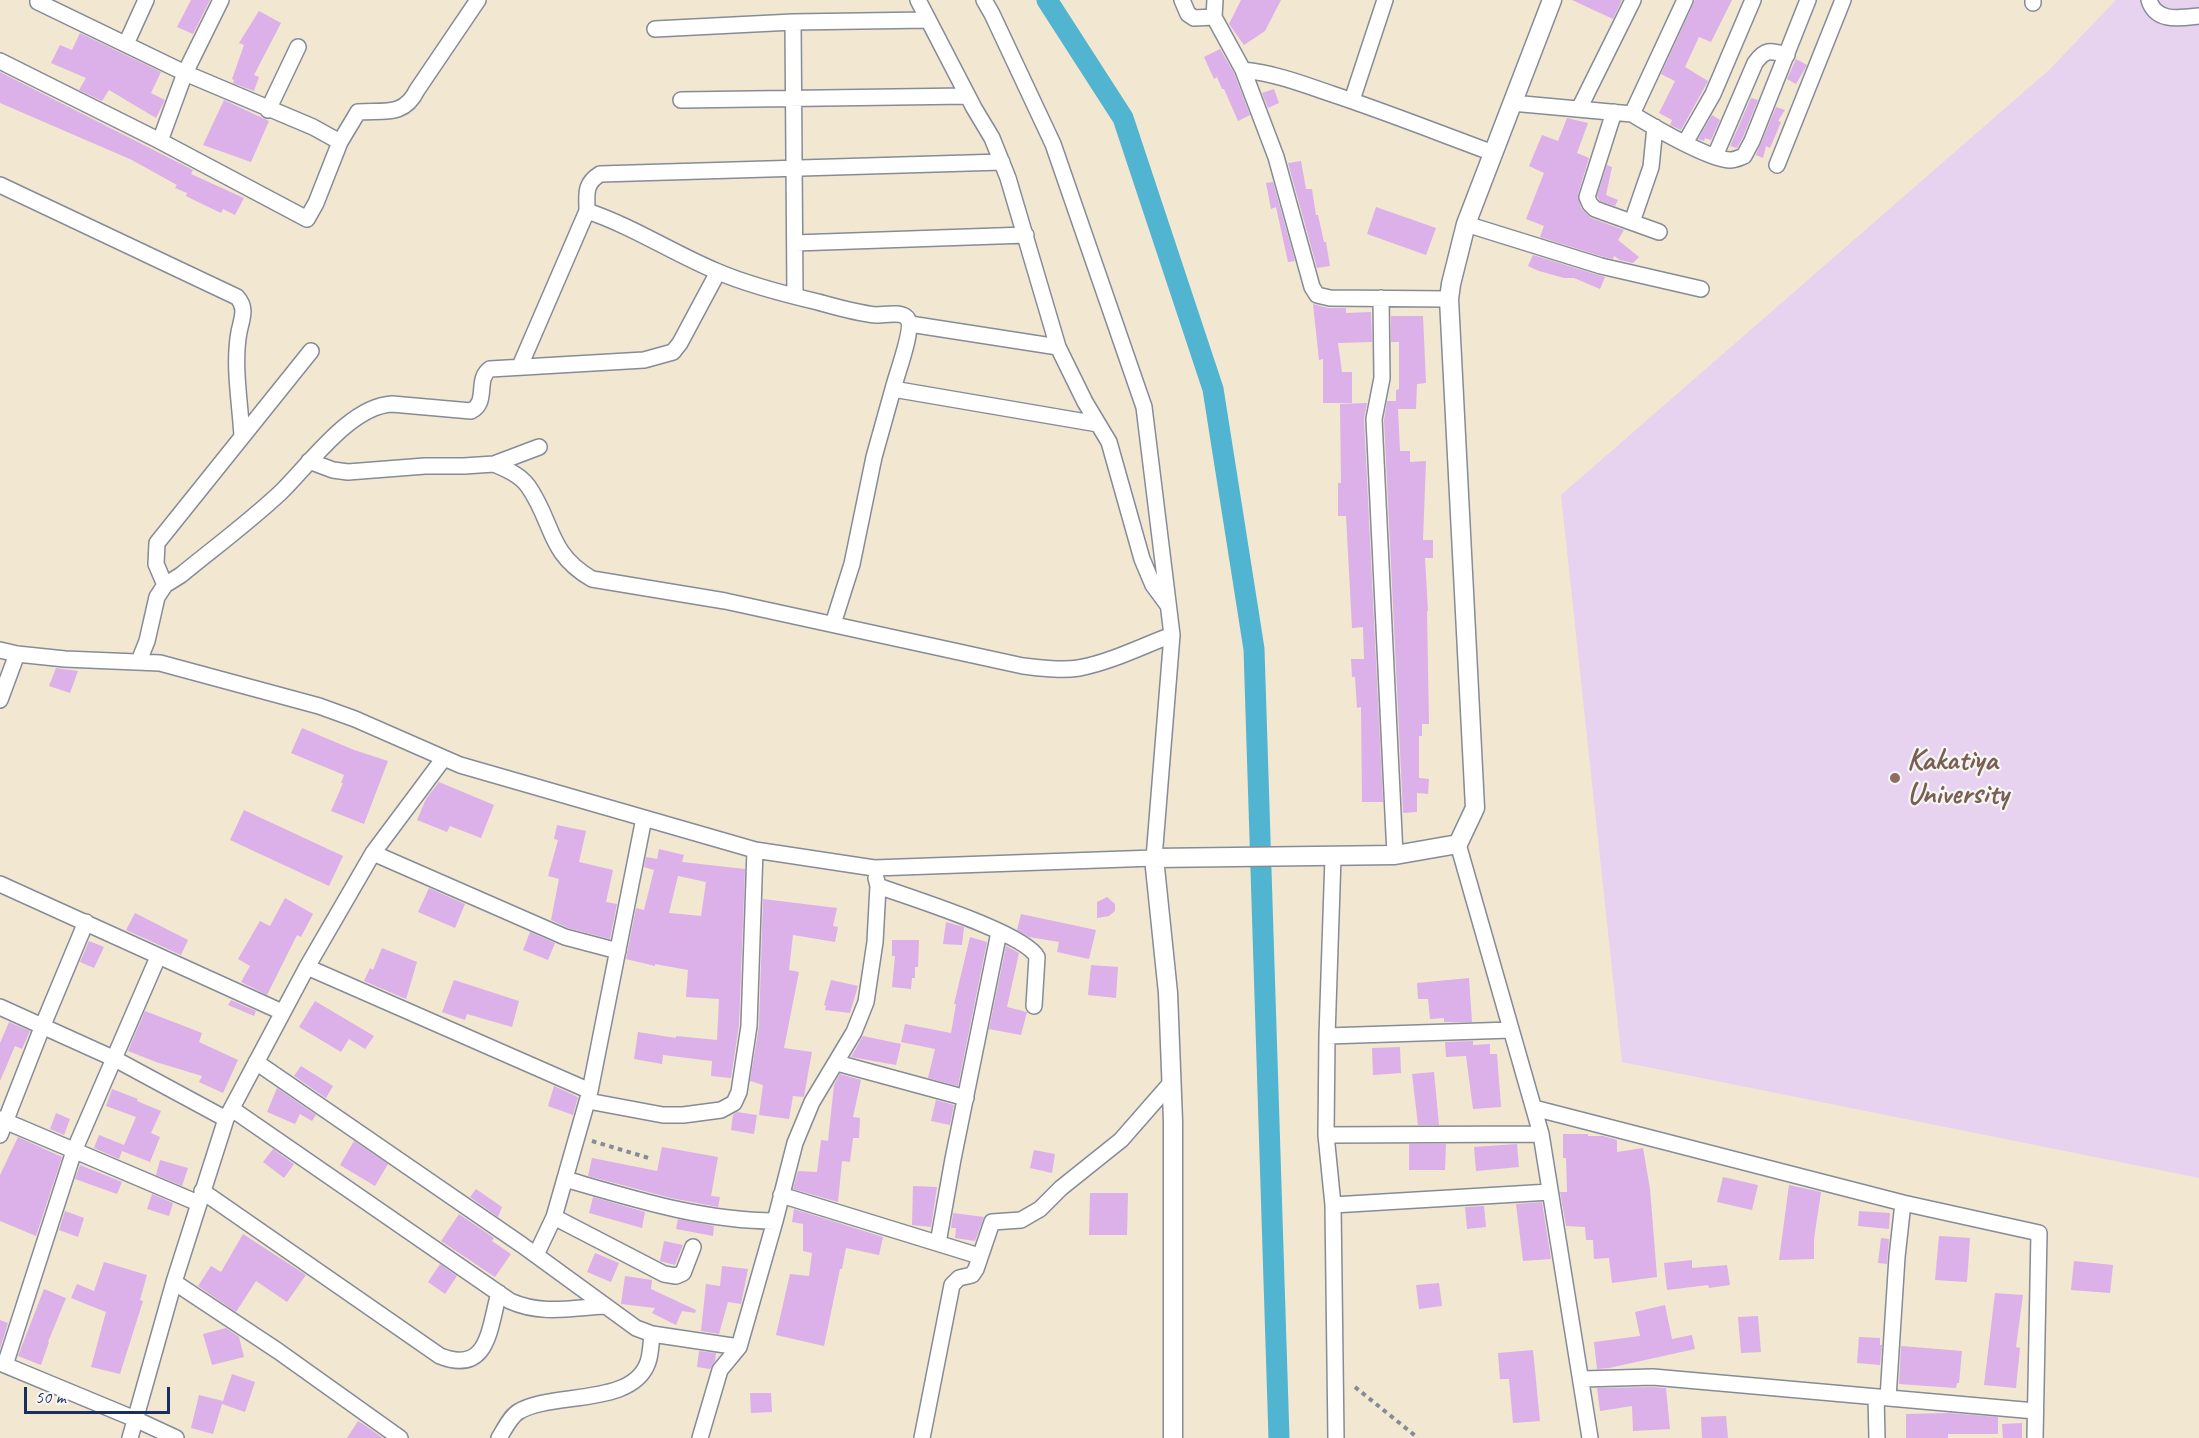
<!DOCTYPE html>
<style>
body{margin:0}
#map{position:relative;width:2199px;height:1438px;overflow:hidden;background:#f2e7d1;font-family:Caveat,sans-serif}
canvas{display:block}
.scale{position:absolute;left:24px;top:1387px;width:146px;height:27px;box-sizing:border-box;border:3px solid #1b2f5e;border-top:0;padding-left:8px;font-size:18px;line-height:21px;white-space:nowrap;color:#1b2f5e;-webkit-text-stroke:4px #f6f6f2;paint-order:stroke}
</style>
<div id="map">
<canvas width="2199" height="1438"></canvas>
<div class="scale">50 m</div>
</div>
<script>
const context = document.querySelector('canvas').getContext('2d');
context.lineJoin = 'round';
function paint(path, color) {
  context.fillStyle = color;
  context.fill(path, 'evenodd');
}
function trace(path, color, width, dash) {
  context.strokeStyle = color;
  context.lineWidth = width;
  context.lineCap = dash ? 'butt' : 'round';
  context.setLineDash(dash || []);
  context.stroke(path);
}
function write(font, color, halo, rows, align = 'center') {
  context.font = font + ' Caveat,sans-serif';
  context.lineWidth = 4.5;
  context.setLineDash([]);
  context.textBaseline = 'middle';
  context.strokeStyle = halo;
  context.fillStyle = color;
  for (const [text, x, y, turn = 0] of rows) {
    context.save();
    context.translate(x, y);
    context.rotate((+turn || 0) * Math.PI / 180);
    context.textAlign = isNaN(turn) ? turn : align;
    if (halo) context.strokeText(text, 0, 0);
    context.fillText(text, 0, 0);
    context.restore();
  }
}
const built = new Path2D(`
 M2116 0H2199V1178L1622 1062 1561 495 2049 70Z`);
const canal = new Path2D(`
 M1047 0 1123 118 1213 389 1254 649 1279 1438`);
const building = new Path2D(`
 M191 0H210L193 34 177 27Z
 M1241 0H1281L1265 31 1244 45 1229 24Z
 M1572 0H1622L1613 19Z
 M1695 0H1732L1711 42 1699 37 1685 67 1708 81 1681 130 1670 125 1672 120 1659 113 1675 81 1661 74Z
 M259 11 281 23 254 75 259 77 254 91 233 83 234 80 232 79 244 45 239 43Z
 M80 33 161 72 151 93 165 100 156 118 109 90 102 101 79 90 86 78 51 63 60 45 72 50Z
 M1220 49 1234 73 1250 115 1238 121 1224 89H1222L1217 77 1214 79 1204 57Z
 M1796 59 1807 65 1796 84 1787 79Z
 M0 72 193 170 191 174 244 198 235 215 223 209 221 213 198 202 186 196 187 193 175 188 177 185 132 160 0 103Z
 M1274 89 1279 103 1268 108 1262 93Z
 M1751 98 1758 100 1743 137 1737 148 1730 146Z
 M224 100 269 121 251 162 203 145Z
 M1776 107 1785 110 1778 121 1781 122 1770 148 1766 146 1763 158 1756 155Z
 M1712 115 1720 120 1711 140 1705 138 1704 141 1698 139Z
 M1567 118 1588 123 1577 153 1589 158 1578 194 1581 208 1591 218 1624 230 1618 240 1639 257 1633 263 1620 260 1614 256 1613 259 1604 257 1540 237 1544 226 1526 219 1544 173 1529 166 1542 135 1558 141Z
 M1301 161 1306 189H1312L1316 215H1318L1324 242H1326L1330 266 1317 268 1288 163Z
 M1607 165 1612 167 1606 195 1618 200 1615 206 1600 201 1597 196Z
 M1273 182 1295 261 1288 262 1276 207 1271 209 1266 183Z
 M1376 207 1436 228 1426 255 1367 234Z
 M1533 255 1598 275 1605 277 1600 289 1574 278H1564L1539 271 1528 266Z
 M1313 304 1328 308H1346V313L1371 312 1372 342 1338 343 1342 372H1352V403H1323V359L1319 360Z
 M1391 316H1423L1426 383 1417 384 1416 409H1398L1400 451H1410V462L1426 461 1423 540H1433V558H1425L1428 611H1427L1429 724H1422V736H1419V778L1429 779 1428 794 1417 793V812L1403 813 1384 420 1387 401H1396V390L1399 389V342H1391Z
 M1367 403 1364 419 1383 802H1362L1361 707 1357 708 1355 677H1352L1351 659H1364L1363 627 1352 628 1346 516H1338V483H1341L1340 404Z
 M56 668 78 671 70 693 49 686Z
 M302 728 354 750 388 761 364 824 331 811 343 783H341L344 775 291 753Z
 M439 782 494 805 481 838 450 826 447 832 417 820 426 799Z
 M244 810 343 856 329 886 230 840Z
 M557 825 586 831 579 862 613 870 606 902 617 904 610 939 568 928 551 920 559 879 548 876 558 840 554 839Z
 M659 849 684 855 682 862 745 869 739 1025 731 1078 711 1076 712 1061 663 1055 662 1064 634 1059 638 1032 676 1038V1036L717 1040 719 999 686 997 688 970 655 964V966L626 959 636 908 644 910 654 870 644 867 646 857 657 859ZM678 876 706 882 701 916 669 913Z
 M429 888 465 904 455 928 418 912Z
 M1107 897 1115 904V911L1109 916 1097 918V902Z
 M285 898 313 914 301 937 297 935 267 995 241 982 250 966 238 959 260 921 270 926Z
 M763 899 837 908 833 926 838 927 835 942 793 935 789 970 799 972 784 1048 812 1052 804 1096 803 1097 793 1096 789 1119 759 1115 763 1085 750 1081 759 1026Z
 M135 913 188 940 181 955 126 930Z
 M1021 914 1096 930 1089 959 1057 952 1059 942 1029 937 1017 930Z
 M946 922 964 927 962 945 943 944Z
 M530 932 555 943 548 960 523 950Z
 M970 937 987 942 958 1086 928 1078 935 1049 901 1042 905 1024 951 1033 956 1004H954Z
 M892 940H919L918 967H915V978H912L911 989 892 987 895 956H892Z
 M89 941 104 947 94 968 80 962Z
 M1006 946 1019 953 1007 1007 1027 1012 1021 1035 989 1029Z
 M382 948 417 962 406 999 364 981 370 968 373 970Z
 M1091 965 1118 967 1116 998 1088 995Z
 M1469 978 1472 1022H1444V1018L1430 1019 1428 999H1418L1417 983Z
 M454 980 519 1001 512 1027 467 1014 465 1020 442 1012Z
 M831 980 858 986 850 1013 825 1010 826 1006 824 1005Z
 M231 1000 256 1011 254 1016 228 1005Z
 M315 1001 374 1036 365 1049 349 1039 341 1052 299 1027Z
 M145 1011 202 1033 199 1042 238 1060 223 1093 199 1082 202 1076 156 1062 128 1051Z
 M9 1022 30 1031 22 1049 15 1046 0 1081V1043Z
 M863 1036 901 1044 896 1065 851 1057Z
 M1473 1041V1045L1490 1044V1054H1497L1501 1107 1473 1109 1466 1056 1446 1057 1445 1042Z
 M1400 1047 1401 1073 1373 1075 1372 1048Z
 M301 1066 333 1086 326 1098 294 1076Z
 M1434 1072 1439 1125H1418L1412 1074Z
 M840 1074 861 1080 853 1117 860 1118 859 1138H853L850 1162 842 1161 838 1202 793 1189 798 1171 817 1172 821 1140 828 1141 834 1085Z
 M554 1086 578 1097 573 1115 548 1106Z
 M277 1088 316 1115 312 1121 300 1114 295 1124 267 1112Z
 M112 1089 138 1099 137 1101 161 1111 151 1133 160 1137 150 1162 122 1151 119 1159 94 1148 99 1135 124 1145 136 1117 106 1106Z
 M936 1100 954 1105 950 1125 931 1121Z
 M737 1112 757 1115 754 1134 731 1130 733 1115Z
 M56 1113 70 1119 64 1135 50 1129Z
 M1563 1134H1588V1136H1603L1617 1140V1152L1643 1148 1650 1189 1657 1277 1612 1283 1609 1258 1594 1259 1593 1240H1586L1585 1227 1566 1226 1560 1192H1567L1566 1158H1563Z
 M18 1137 62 1157 36 1236 0 1221V1175Z
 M354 1141 388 1164 375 1186 340 1165Z
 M1409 1144H1446L1445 1170H1409Z
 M1517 1144 1519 1167 1476 1171 1474 1147Z
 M662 1147 718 1157 711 1196 720 1197 718 1207 671 1198 588 1176 592 1158 657 1171Z
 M273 1149 294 1164 284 1178 263 1162Z
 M1034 1150 1055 1154 1052 1173 1030 1168Z
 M160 1160 188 1168 182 1186 156 1175Z
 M80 1165 122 1182 117 1194 75 1179Z
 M1723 1177 1758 1185 1752 1210 1717 1202Z
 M1789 1185 1821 1192 1814 1239V1259L1779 1260Z
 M913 1186 937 1187 931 1227 912 1225Z
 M476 1189 502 1207 498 1217 470 1197Z
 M1090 1193H1128L1127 1235H1089Z
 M152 1194 173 1203 169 1216 147 1209Z
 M593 1197 645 1212 642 1228 589 1213Z
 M1542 1202 1551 1259 1523 1261 1516 1204Z
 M1484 1206 1486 1227 1467 1229 1465 1207Z
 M794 1209 883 1237 879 1255 846 1248 842 1269H840L824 1346 776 1335 790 1274 809 1276 812 1253 803 1251V1224L792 1222Z
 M65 1211 84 1218 78 1237 59 1230Z
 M1859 1211 1890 1213 1889 1229 1858 1226Z
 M953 1213 984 1217 975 1241 955 1238 956 1228H951Z
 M459 1214 494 1238 492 1241 511 1254 495 1277 441 1241Z
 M678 1219 714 1226 713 1236 676 1229Z
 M243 1234 306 1275 287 1302 256 1281 236 1312 198 1286 211 1266 221 1272Z
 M1939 1236 1970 1238 1967 1282 1935 1280Z
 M1881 1238 1889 1239 1887 1264 1878 1263Z
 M664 1241 683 1245 675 1265 660 1261Z
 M595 1253 619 1263 611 1282 587 1272Z
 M1692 1260V1268L1727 1265 1730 1285 1709 1288 1708 1285 1667 1290 1664 1263Z
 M2074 1261 2113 1265 2110 1293 2071 1290Z
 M104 1262 147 1275 140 1300 143 1301 120 1374 91 1367 106 1312 71 1298 77 1284 94 1291Z
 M440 1264 457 1276 445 1294 428 1282Z
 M722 1266 748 1269 741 1304 728 1302 719 1334 701 1331 706 1284 720 1286Z
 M625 1276 652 1280 651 1289 696 1310 695 1313 682 1311 676 1325 652 1313 655 1308 621 1304Z
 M1439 1283 1442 1306 1419 1309 1416 1285Z
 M44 1289 66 1298 48 1342H49L41 1365 18 1356Z
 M1995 1293 2023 1295 2016 1347 2020 1348 2016 1388 1984 1385Z
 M1665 1305 1672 1339 1692 1335 1695 1349 1609 1368 1597 1369 1594 1342 1640 1336 1635 1312Z
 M1758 1316 1761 1352 1741 1353 1738 1317Z
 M0 1320 8 1323 0 1349Z
 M226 1328 239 1337 244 1357 212 1365 203 1334Z
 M1859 1337 1880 1338V1345H1882L1880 1365 1857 1363Z
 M1901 1346 1962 1351 1959 1383H1957L1956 1388 1899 1384Z
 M1533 1350 1540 1421 1513 1423 1509 1379H1500L1498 1353Z
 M699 1351 716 1353 715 1361 710 1369 697 1367Z
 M232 1374 255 1382 245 1412 222 1404 213 1434 191 1428 199 1395 223 1401Z
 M1653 1387 1666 1388 1670 1429 1633 1431 1632 1406 1600 1411 1597 1388Z
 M750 1393H771L772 1412 751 1413Z
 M1906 1414 1949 1413 1998 1417V1434H1948V1438H1906Z
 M1726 1416 1728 1438H1702L1701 1417Z
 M358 1421 363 1424 383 1438H347Z
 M2022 1423V1438H2003L2002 1424Z`);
const path = new Path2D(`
 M592 1141 652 1159
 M1355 1387 1418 1438`);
const minor = new Path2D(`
 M38 0V2L185 73 313 127 340 142
 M918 0 974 108 992 138 1008 178 1058 347 1085 402 1109 442 1142 559 1153 585 1167 604
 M1182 0 1188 14 1194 18 1214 17
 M1215 0 1214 17 1243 70 1276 157 1312 287 1317 295 1330 298 1449 299
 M2149 0C2156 23 2180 18 2199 16
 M2033 3V0
 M793 22 795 296
 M655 29 793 22 928 20
 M126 44 146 0
 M0 61 160 141 307 219 316 203 340 142 358 112C384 110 404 117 417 90L478 0
 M1243 70C1274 73 1303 84 1332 94 1386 112 1439 133 1493 153
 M681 100 967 96
 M1352 100 1385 0
 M1512 103 1632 114 1685 0
 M1579 109 1633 0
 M268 110 298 47
 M1614 112 1587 197 1590 204 1595 209 1659 232
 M1632 114C1652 126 1708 159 1730 160 1735 160 1739 158 1744 156L1752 141 1808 0
 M160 141 185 73 221 0
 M1685 143 1713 94 1753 0
 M1715 156 1755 63C1765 49 1770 50 1787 55
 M1777 165 1843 0
 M0 185 237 297C247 308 242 318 239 332 233 365 240 402 242 436
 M587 211C587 194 584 184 600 174L1002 162
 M1632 222 1651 167 1655 127
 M1466 224 1601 266 1701 289
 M795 243 1026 235
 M1381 298 1382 378 1374 419 1395 855
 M910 324 1058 347
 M520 366 587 211C632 226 673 253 716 271 748 285 784 294 818 302 836 307 856 313 876 315 885 315 901 311 907 318 915 327 896 376 893 389L1098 424
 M309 461 333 470 348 472 425 466H464L494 464 539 447
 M494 464C506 469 520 475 528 486 554 523 547 553 592 579L725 601 1023 666C1041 668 1061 671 1079 668 1111 662 1142 646 1172 635
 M165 585 156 564 157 543 311 351
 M833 624 852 564 874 457 893 389
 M0 650 17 654 65 659 160 663 319 706 355 719 444 758
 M139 661 147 641 157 597 165 585 181 575C214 548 249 522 280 493 309 465 350 406 392 404L471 411C489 402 475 379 490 369L644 360 673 352 680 343 718 272
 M0 700 17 654
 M1458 844 1541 1134 1590 1438
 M373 853 565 937 618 951
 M1333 857 1327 1036 1326 1135 1333 1205 1550 1192
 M876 878 878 886C908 897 1025 933 1037 957L1034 1006
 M0 884 282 1012
 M307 967 590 1091
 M0 1007 115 1059 226 1119
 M1327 1036 1511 1030
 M256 1062 522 1245 636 1328 652 1334 739 1347
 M837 1063 966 1098
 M588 1101 663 1115H683L721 1110 734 1103 739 1092 749 1026 755 850
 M1534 1108 1903 1203 2039 1233 2035 1438
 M232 1109 510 1301C541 1315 571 1308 604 1306
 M0 1119 198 1203
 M0 1135 43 1025 86 922
 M1326 1135 1541 1134
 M565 1179C634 1199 703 1221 775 1221
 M202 1191 440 1356C489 1375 489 1328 499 1293
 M781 1195 979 1256
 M1333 1205 1336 1438
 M554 1217 664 1274 676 1276 683 1273 693 1247
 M938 1243 953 1159 999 932
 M536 1255 554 1217 590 1091 644 818
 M174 1282 278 1351 400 1438
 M0 1363 135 1419 176 1438
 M5 1365 74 1151 158 957
 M1582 1379 1653 1377 2035 1411
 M1876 1397 1877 1438
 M1888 1398 1897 1257 1903 1203
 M130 1438 174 1282 226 1119 307 967 373 853 444 758 460 765 755 850 874 868 1154 858 1172 635 1144 407 1053 144 992 14 984 0
 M499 1438C504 1430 510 1417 518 1412 552 1391 633 1407 648 1362 651 1353 651 1343 652 1334
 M700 1438 720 1370 739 1347 775 1221 795 1143 812 1102 854 1032 866 1002 875 942 878 886
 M922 1438 952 1285 959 1278 972 1275 976 1269 992 1222 1021 1220 1040 1209 1061 1188 1121 1140 1170 1084`);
const tertiary = new Path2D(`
 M1173 1438V1121L1168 993 1154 858 1395 855 1458 844 1475 808 1449 299 1451 284 1466 224 1552 0`);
const markers = [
 [1895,778,6,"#8d6e63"]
];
const educationNames = [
 ["Kakatiya",1907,761],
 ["University",1907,795]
];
paint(built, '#e7d2ef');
trace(canal, '#51b4d0', 21);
paint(building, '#dcb0e8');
trace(minor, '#868b98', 18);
trace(tertiary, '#868b98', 21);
trace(path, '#868b98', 4, [4.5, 4.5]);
trace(minor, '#fff', 15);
trace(tertiary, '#fff', 18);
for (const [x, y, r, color] of markers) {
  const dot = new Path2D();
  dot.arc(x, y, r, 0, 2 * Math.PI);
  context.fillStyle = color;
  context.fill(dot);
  trace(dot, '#f6f6f2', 2);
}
write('bold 30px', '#785e54', '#f6f6f2', educationNames, 'left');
</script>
